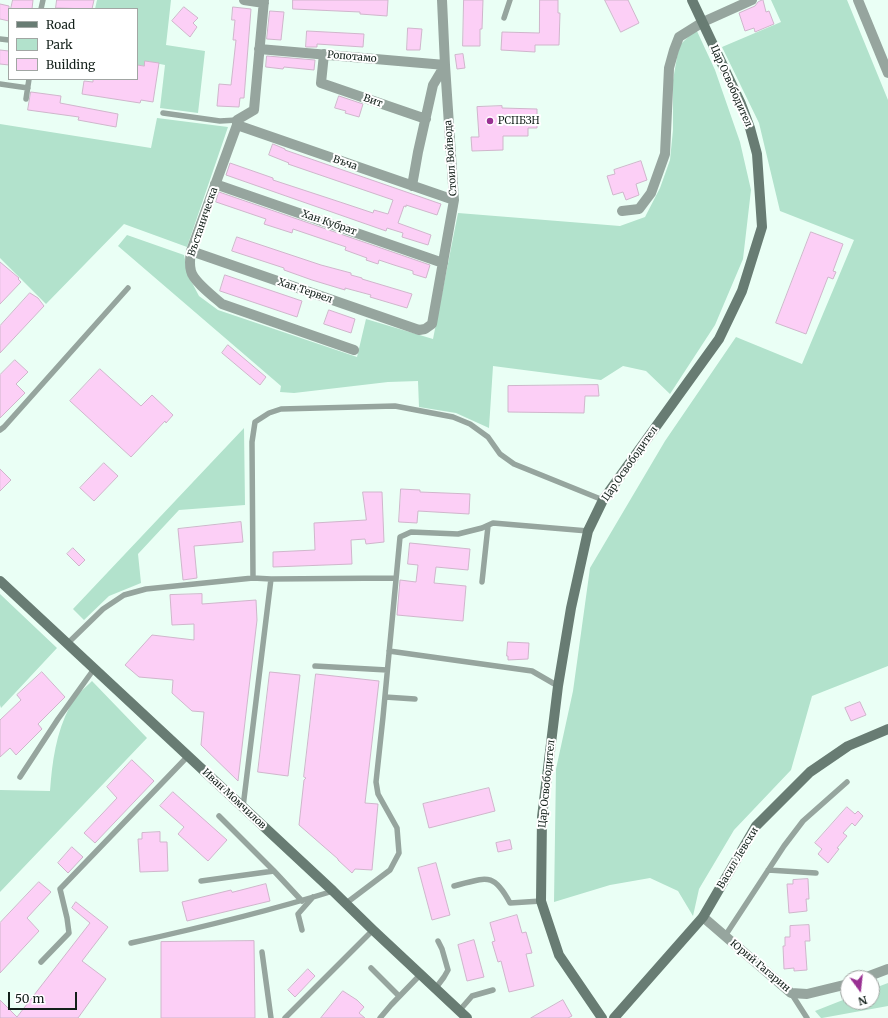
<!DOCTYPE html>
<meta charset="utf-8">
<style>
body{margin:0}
#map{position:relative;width:888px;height:1018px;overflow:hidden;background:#eafff5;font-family:Merriweather,serif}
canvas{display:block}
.legend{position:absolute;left:8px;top:8px;width:130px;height:72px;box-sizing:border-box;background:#fff;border:1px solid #a1a6a3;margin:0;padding:5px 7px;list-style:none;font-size:12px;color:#13201a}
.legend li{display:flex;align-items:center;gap:8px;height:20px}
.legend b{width:20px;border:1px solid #a1a6a3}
.north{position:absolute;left:840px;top:970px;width:40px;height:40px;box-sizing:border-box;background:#fff;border:1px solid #a1a6a3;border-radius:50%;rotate:165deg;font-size:11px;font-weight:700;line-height:16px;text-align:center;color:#13201a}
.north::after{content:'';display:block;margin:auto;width:14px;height:18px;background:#993092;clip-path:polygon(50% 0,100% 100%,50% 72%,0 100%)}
.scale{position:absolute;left:8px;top:992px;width:69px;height:18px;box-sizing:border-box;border:2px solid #13201a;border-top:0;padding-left:5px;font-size:12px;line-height:14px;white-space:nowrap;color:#13201a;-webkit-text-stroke:3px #fff;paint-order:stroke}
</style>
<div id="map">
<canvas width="888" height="1018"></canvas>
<ul class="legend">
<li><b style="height:5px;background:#687c73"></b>Road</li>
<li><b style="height:11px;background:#b2e2cc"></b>Park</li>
<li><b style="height:11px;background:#fccff6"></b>Building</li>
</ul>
<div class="north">N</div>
<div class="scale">50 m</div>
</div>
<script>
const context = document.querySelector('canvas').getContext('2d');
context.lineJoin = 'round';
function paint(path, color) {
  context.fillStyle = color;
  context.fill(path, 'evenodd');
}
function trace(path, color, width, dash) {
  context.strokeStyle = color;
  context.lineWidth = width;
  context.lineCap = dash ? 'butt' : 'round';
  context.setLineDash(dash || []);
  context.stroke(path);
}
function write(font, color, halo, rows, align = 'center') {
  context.font = font + ' Merriweather,serif';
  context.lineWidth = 4;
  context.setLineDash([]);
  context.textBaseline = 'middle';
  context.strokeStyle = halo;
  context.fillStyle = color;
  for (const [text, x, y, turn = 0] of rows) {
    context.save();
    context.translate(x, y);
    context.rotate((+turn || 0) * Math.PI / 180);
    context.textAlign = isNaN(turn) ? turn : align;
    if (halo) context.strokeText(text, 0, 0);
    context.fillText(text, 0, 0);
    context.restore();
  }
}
const green = new Path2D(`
 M97 0H171L166 45 205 51 198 113 160 108 165 65 145 61 144 66 137 65V9H95Z
 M771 0H847L888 100V666L812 696 791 770 734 830 699 889 693 916 678 891 650 878 610 885 554 902 556 769 573 691 590 568 665 441 736 337 802 364 854 240 780 211 759 123 722 47 781 22Z
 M696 29 715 70 740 142 751 190 743 259 715 325 670 394 646 371 623 366 601 380 493 366 489 428 456 413 419 407 418 381 388 382 294 393 280 392 281 386 118 246 127 235 184 255 189 277 199 296 218 310 357 357 366 319 433 339 458 213 620 226 645 217 660 188 670 160 673 130V80L679 46Z
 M157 118 228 127 187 247 124 224 46 304 0 258V124L151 148Z
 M244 428 245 505 179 510 138 554 141 583 109 596 84 620 73 609Z
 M0 594 57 648 1 708 0 705Z
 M92 681 147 738 0 892V790L50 791C52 762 56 733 70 706 74 697 85 688 92 681Z
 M888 983V1006L822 1018H821L815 1011 848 998V1002H872V989Z`);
const building = new Path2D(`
 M13 0H33L32 9H11Z
 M57 0H94L92 9 56 8Z
 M293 0H388L387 16 360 14V12L293 9Z
 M464 0H483L482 29H480V46H463Z
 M540 0H558V13H560L559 45H535V52L501 50 502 32 539 33Z
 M605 0H628L639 23 621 32Z
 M763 0 766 12 769 11 774 24 755 32 754 28 745 31 739 13 755 6 758 2Z
 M0 4 9 6V21L0 19Z
 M184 7 198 18 193 23 197 27 190 37 172 21Z
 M233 7 251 9 244 98H240L239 107 217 106 219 84 231 85 236 40H233L235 20H232Z
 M270 11 284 12 281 40 267 39Z
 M408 28 422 29 420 50H407Z
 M307 31 364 34 363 47 317 44V47H306Z
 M0 50 9 51V65L0 64Z
 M463 54 465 68 457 69 455 55Z
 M267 56 315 60 314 70 284 67 283 69 266 67Z
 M145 61 159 63 153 102 141 100 140 103 82 94 84 81 93 82V79H137V65L144 66Z
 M31 92 61 96 60 103 118 114 116 127 78 120 79 117 28 110Z
 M339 96 363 104 359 117 345 113 346 111 335 108Z
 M502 106V108L537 109V128H528V136H503V150L472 151 471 137H479L477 107Z
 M273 144 285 149V150L441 204 437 215 406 205V207L404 206 398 223 431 235 428 245 402 237 403 233 387 228 386 231 226 175 230 163 273 178V180L343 203 373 213 374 210 388 214 393 200 288 164 289 163 269 155Z
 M641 161 647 180 636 184 639 195 626 200 623 192 613 195 607 176 615 174 614 170Z
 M219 192 430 265 426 278 413 274V271L394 265 379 260 378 264 366 260 367 258 345 250 346 247 293 229 292 233 264 224 266 219 216 202Z
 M811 232 843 244 833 271 836 272 833 279 828 277 806 334 776 323Z
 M237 237 321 265 351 273V275L362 278V279L412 294 407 308 370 297 371 295 345 288V290L312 280 284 270V268L232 251Z
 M0 262 19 278 18 279 21 282 0 304Z
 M225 275 302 301 297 317 220 291Z
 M30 293 38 298 44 306 0 353V326Z
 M329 310 355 319 351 333 324 324Z
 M228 345 266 377 260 385 222 353Z
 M15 360 28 372 16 384 25 393 0 418V375Z
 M100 369 141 406 152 395 173 415 166 423 165 421 131 457 70 401Z
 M598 385 599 396H585L584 413 508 412V386Z
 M104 463 118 476 94 501 80 488Z
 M0 469 11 480 0 491Z
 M401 489 420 490V492L470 494 469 514 418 511 417 523 399 522Z
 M363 492H382L384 542 366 544 365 539 351 540 352 564 273 567V552L315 550 314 523 366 520Z
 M241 522 243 542 194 546 197 578 183 580 178 529Z
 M410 543 470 549 468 570 436 567 434 583 466 586 463 621 397 615 400 580 416 582 418 565 408 564Z
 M73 548 85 560 79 566 67 554Z
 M202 594V604L256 600 257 620 238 781 201 745 204 712 192 711 172 693 173 680 139 677 125 665 152 635 194 640V624L172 625 170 595Z
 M508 642 529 643 528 659 508 660V656H507Z
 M42 672 65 697 38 724 42 729 16 755 10 748 0 757V720L21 700 17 695Z
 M270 672 300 675 288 776 258 772Z
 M316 674 379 681 365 803 378 804 372 870 355 869 352 873 338 860V859L299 825 304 780 306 778 304 777Z
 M860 702 866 715 851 721 845 708Z
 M132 760 154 781 95 843 84 833 117 798 107 787Z
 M489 788 495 811 429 828 423 804Z
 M173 792 227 840 208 861 178 834 184 827 160 806Z
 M847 807 855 814 858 811 863 816 855 826 852 823 843 833 847 836 837 848 839 849 828 863 818 854 822 849 815 843Z
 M160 832V842H167L168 871 140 872 138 839H142V833Z
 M510 840 512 849 498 852 496 843Z
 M72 847 83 857 68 873 58 863Z
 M436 863 450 915 432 920 418 868Z
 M808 879 809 899H806L807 911 789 913 787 884H793V880Z
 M39 882 51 892 27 918 39 931 0 973V923Z
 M266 884 270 901 187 921 182 902 231 890 232 892Z
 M76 902 108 927 82 961 106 979 78 1018H0V1000L17 1017 90 923 72 908Z
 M517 915 522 933 526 932 532 953 526 954 534 986 509 992 501 961 498 962 492 942 495 941 490 923Z
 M809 925 810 941H805L807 970 794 971V968L784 969 783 946H785V937H790V926Z
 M474 940 484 977 467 981 458 945Z
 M254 941 255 1018H161V942Z
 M308 969 315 976 295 997 288 990Z
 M343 991 357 1000 364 1007 359 1013 365 1018H321Z
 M563 1000 572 1016 568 1018H531Z`);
const lane = new Path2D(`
 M41 9 43 0
 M504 18 510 0
 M0 39 9 40
 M0 84 28 88
 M26 99 29 79
 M163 113 220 121 237 120
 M0 430 4 427 128 288
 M253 578 252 442 255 422 269 413 281 409 395 406 453 417 470 424 488 437 500 454 514 464 603 500
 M271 579 396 578
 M482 582 488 526
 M67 644 103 609 124 595 146 589 253 578 271 579 243 807
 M389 651 532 671 558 686
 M315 666 387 670
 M385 697 415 699
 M20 777 58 719 94 669
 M219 816 274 871 302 901
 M768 870 816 873
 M201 881 274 871
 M454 886C486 878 493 871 510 903L541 901
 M345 904 390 870 399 853 397 828 378 794 376 782 383 717 400 537 411 532 458 534 482 528 493 523 588 531
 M302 930 298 914 313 897
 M725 936 784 846 803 821 847 782
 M131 943C199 928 266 912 333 891
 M262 952 271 1018
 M41 962 69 933 67 918 60 889 188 756
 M371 968 399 996
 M435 989 444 977 448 970 442 949 438 941
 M791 993 807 1018
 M459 1011 472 996 493 990
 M285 1018 373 930
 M380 1018 391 1005 420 975`);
const street = new Path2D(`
 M244 0 264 3
 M264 0 254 110 237 120V125L191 251C190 258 189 264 191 271 193 281 214 297 222 304L354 350
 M858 0 888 73
 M259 49 445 65 433 85 418 152 412 186
 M324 54 321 83 426 119
 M237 125 454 200
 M215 184 443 263
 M622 211 639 209 651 193 665 154 669 68 674 50 679 37 703 22 752 0
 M191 251 419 330 425 329 432 324 454 200 445 65 442 0
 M703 917 791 993 807 994 848 984
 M864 978 888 969`);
const secondary = new Path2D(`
 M0 581 333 891 373 930 467 1018
 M602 1018 559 955 541 901 542 817 558 686 571 608 588 531 603 500 719 339 742 291 762 227 757 154 750 128 741 104 692 0
 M614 1018 703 917 756 826 810 772 848 746 888 729`);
const markers = [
 [490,121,4,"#993092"]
];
const streetNames = [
 ["Ропотамо",352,57,5],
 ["Цар Освободител",731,86,66],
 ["Вит",373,101,19],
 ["Стоил Войвода",451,158,-94],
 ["Въча",345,163,19],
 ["Въстаническа",203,222,-71],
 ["Хан Кубрат",329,223,19],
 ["Хан Тервел",305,291,19],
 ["Цар Освободител",630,464,-55],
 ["Цар Освободител",547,784,-84],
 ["Иван Момчилов",234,799,43],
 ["Васил Левски",738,858,-59],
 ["Юрий Гагарин",760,966,40]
];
const poiNames = [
 ["РСПБЗН",498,121]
];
paint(green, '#b2e2cc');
paint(building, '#fccff6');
trace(building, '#cfb6cb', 1);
trace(lane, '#96a59e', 5.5);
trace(street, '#96a59e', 10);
trace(secondary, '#687c73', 10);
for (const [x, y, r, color] of markers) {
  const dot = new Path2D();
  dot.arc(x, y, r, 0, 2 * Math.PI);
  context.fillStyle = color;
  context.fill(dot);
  trace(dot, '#fff', 1.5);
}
write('10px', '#13201a', '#fff', streetNames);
write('10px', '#13201a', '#fff', poiNames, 'left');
</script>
